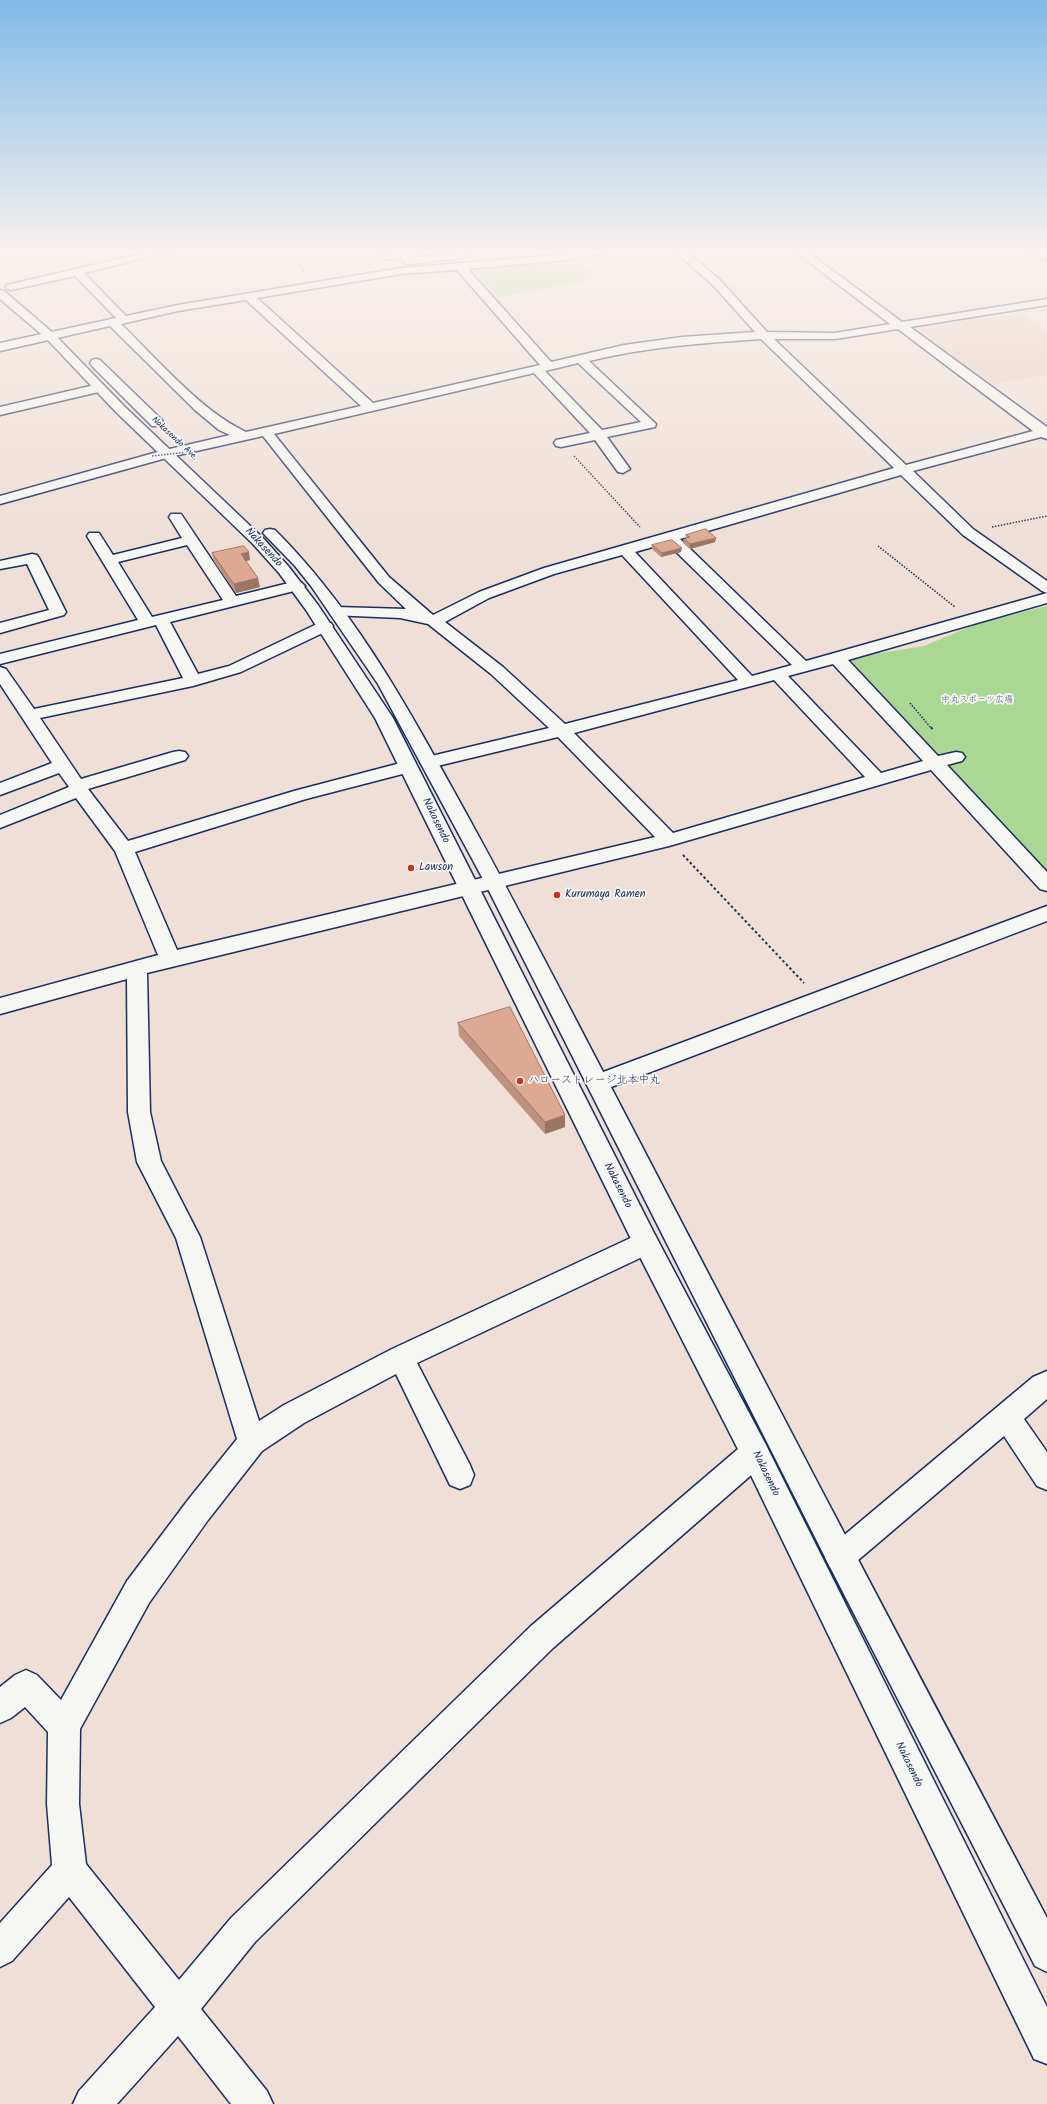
<!DOCTYPE html>
<meta charset="utf-8">
<style>
body{margin:0}
canvas{display:block;background:#efdfd6}
</style>
<canvas width="1047" height="2104"></canvas>
<script>
const context = document.querySelector('canvas').getContext('2d');
context.lineJoin = 'round';
function paint(path, color) {
  context.fillStyle = color;
  context.fill(path, 'evenodd');
}
function trace(path, color, width, dash) {
  context.strokeStyle = color;
  context.lineWidth = width;
  context.lineCap = dash ? 'butt' : 'round';
  context.setLineDash(dash || []);
  context.stroke(path);
}
function write(font, color, halo, rows, align = 'center') {
  context.font = font + ' Kalam,"Klee One",sans-serif';
  context.lineWidth = 3.5;
  context.setLineDash([]);
  context.textBaseline = 'middle';
  context.strokeStyle = halo;
  context.fillStyle = color;
  for (const [text, x, y, turn = 0] of rows) {
    context.save();
    context.translate(x, y);
    context.rotate((+turn || 0) * Math.PI / 180);
    context.textAlign = isNaN(turn) ? turn : align;
    if (halo) context.strokeText(text, 0, 0);
    context.fillText(text, 0, 0);
    context.restore();
  }
}
const built = new Path2D(`
 M707 250H780L781 251 718 257Z
 M1021 313 1047 331V375L991 384 912 327Z`);
const green = new Path2D(`
 M575 260 596 274 581 282 499 297 474 271Z
 M1047 606V872L944 770 849 658 924 646 981 622Z`);
const stream = new Path2D(`
 M1021 250 1047 261`);
const pathFar1 = new Path2D(`
 M289 250 304 272
 M574 456 640 527
 M992 527 1047 516
 M878 546 955 607
 M910 703 931 728`);
const path = new Path2D(`
 M931 727 933 730
 M683 855 804 983`);
const minor = new Path2D(`
 M157 250H177L84 273 126 316 178 305 401 268 558 255 584 250H609L604 253 558 261 468 269 551 362 624 345 682 337 755 332 712 284 673 250H685L720 280 767 332 835 333 890 324 793 250H805L902 322 1047 299V305L910 327 1047 427V439L1041 437 913 471 973 529 1047 581V593L1042 591 963 535 901 475 680 539 806 661 1047 593V603L848 660 938 756 956 752 962 753 965 757 962 761 947 765 1047 872V891L1040 889 931 770 669 846 147 973 150 1112 161 1161 200 1237 259 1421 284 1405 392 1349 637 1235 646 1232 655 1235 658 1243 655 1251 417 1363 470 1465 474 1475 470 1485 460 1489 450 1485 396 1374 304 1423 262 1451 208 1520 149 1603 80 1729 79 1804 86 1864 179 1980 231 1918 531 1626 745 1443 755 1440 765 1443 769 1453 765 1463 553 1648 255 1942 201 2009 267 2091 273 2104H231L178 2036 117 2104H73L79 2091 155 2007 69 1897 12 1961 0 1967V1923L52 1865 47 1804 48 1732 25 1707 11 1718 0 1723V1687L15 1675 26 1670 37 1675 61 1700 127 1581 188 1500 237 1439 176 1238 137 1162 128 1112 127 979 0 1014V998L158 955 115 851 76 798 0 828V815L69 787 59 773 0 795V783L52 763 0 684V667L6 669 34 709 183 678 156 625 0 664V654L138 620 87 536 89 533H99L113 555 182 538 169 517 171 514H181L236 596 297 581 302 583 305 586 302 589 170 622 198 674 229 666 319 623H331L333 626 331 629 241 672 193 686 40 718 81 779 173 752 179 751 185 752 188 756 185 760 88 789 128 841 294 791 408 761 414 763 417 767 414 771 306 799 135 852 177 950 655 837 558 737 429 768 423 766 420 762 423 758 549 728 491 674 428 624 400 618 331 615 329 612 331 609 337 607 406 609 379 583 263 436 170 457 0 504V496L161 451 230 435 219 430 195 410 110 326 0 351V343L116 318 75 276 11 290 7 289 6 287 7 285ZM457 270 540 365 373 403 257 298 401 274ZM246 300 361 406 246 432C202 412 156 358 121 324L178 311ZM898 329 1033 431 906 465 774 339H835ZM761 339 894 468 544 568 479 592 433 615 389 577 274 434 534 373 590 433 556 440 554 443 556 446 561 447 595 440 618 472 623 473 630 469 607 437 655 427 656 424 589 361C646 347 703 343 761 339ZM578 363 641 422 602 430 545 371ZM667 543 792 665 752 676 635 552ZM187 545 223 600 152 617 118 562ZM622 555 738 680 565 724 503 667 445 622 489 598 554 574ZM833 664 923 761 881 773 788 676ZM774 680 865 777 673 833 574 733Z
 M413 250 421 251 422 253 421 255 411 258 455 253 453 250H464L467 255 462 258 408 264 404 263 401 258 383 260 378 257 383 254Z
 M99 384 103 385 105 388 103 391 0 415V407Z
 M32 554 37 555 39 558 66 612 64 615 0 633V623L49 610 27 564 0 569V561Z
 M1047 906V921L606 1089 598 1092 590 1089 587 1083 590 1077Z
 M1047 1371V1399L1024 1419 1047 1452V1490L1037 1486 1004 1436 850 1567 840 1572 830 1567 825 1557 830 1547 1033 1377Z`);
const highway = new Path2D(`
 M0 290 4 291 54 334 124 406 263 538 289 567 318 605 393 718 655 1235 765 1443 1047 2007V2064L1034 2059 745 1463 637 1251 375 718 306 610 279 573 253 544 116 412 46 338 0 299Z
 M96 359 100 360 162 420 163 423 162 426H152L92 366 90 363 92 360Z
 M270 529 275 530C349 604 401 695 451 786 503 879 552 974 601 1068 749 1352 897 1635 1047 1918V1972L1035 1966 830 1567 484 881 378 684 311 586 295 566 263 533 265 530Z`);
const pathBridge = new Path2D(`
 M152 456 197 451`);
const wall = new Path2D(`
 M686 535 715 542 690 549 683 543 684 539 686 538Z
 M652 545 681 552 661 557 652 549Z
 M212 553 250 560 246 561 260 587 236 593 214 562Z
 M458 1023 565 1127 545 1134 459 1036Z`);
const shadedWall = new Path2D(`
 M716 538 715 542 690 549V544Z
 M682 548 681 552 661 557 662 553Z
 M249 552 250 560 242 562 241 554Z
 M258 578 260 587 236 593 234 584Z
 M565 1115V1127L545 1134V1122Z`);
const building = new Path2D(`
 M706 529 716 538 690 544 684 539 690 537 686 535Z
 M672 540 682 548 662 553 652 545Z
 M244 546 249 552 241 554 258 578 234 584 212 553Z
 M510 1007 565 1115 545 1122 458 1023Z`);
const markers = [
 [411,868,4,"#c8321e"],
 [557,895,4,"#c8321e"],
 [520,1081,4,"#c8321e"]
];
const farStreetnames = [
 ["Nakasendo Ave.",174,439,43]
];
const farParknames = [
 ["中丸スポーツ広場",977,700]
];
const streetNames = [
 ["Nakasendo",263,548,47],
 ["Nakasendo",435,821,64],
 ["Nakasendo",617,1186,63],
 ["Nakasendo",765,1474,64],
 ["Nakasendo",908,1765,64]
];
const poiNames = [
 ["Lawson",419,868],
 ["Kurumaya Ramen",565,895],
 ["ハローストレージ北本中丸",528,1081]
];
paint(built, '#eacfc2');
paint(green, '#abd795');
trace(stream, '#5c88b1', 3.5);
trace(minor, '#1b2f5e', 3);
trace(highway, '#1b2f5e', 3);
trace(pathFar1, '#1b2f5e', 1.5, [1.5, 1.5]);
trace(path, '#1b2f5e', 2, [2.5, 2.5]);
paint(minor, '#f6f6f2');
paint(highway, '#f6f6f2');
trace(pathBridge, '#1b2f5e', 1.5, [1.5, 1.5]);
paint(wall, '#bf917e');
paint(shadedWall, '#9b7667');
paint(building, '#dea993');
trace(building, '#9b7667', 1);
const sky = context.createLinearGradient(0, 0, 0, 545);
sky.addColorStop(0, '#81bae8');
sky.addColorStop(0.46, '#f8f1ed');
sky.addColorStop(1, '#f8f1ed00');
context.fillStyle = sky;
context.fillRect(0, 0, 1047, 545);
for (const [x, y, r, color] of markers) {
  const dot = new Path2D();
  dot.arc(x, y, r, 0, 2 * Math.PI);
  context.fillStyle = color;
  context.fill(dot);
  trace(dot, '#f6f6f2', 1.5);
}
write('9px', '#1b2f5e', '#f6f6f2', farStreetnames);
write('9px', '#3f596c', '#f6f6f2', farParknames);
write('11px', '#1b2f5e', '#f6f6f2', streetNames);
write('11px', '#1b2f5e', '#f6f6f2', poiNames, 'left');
</script>
